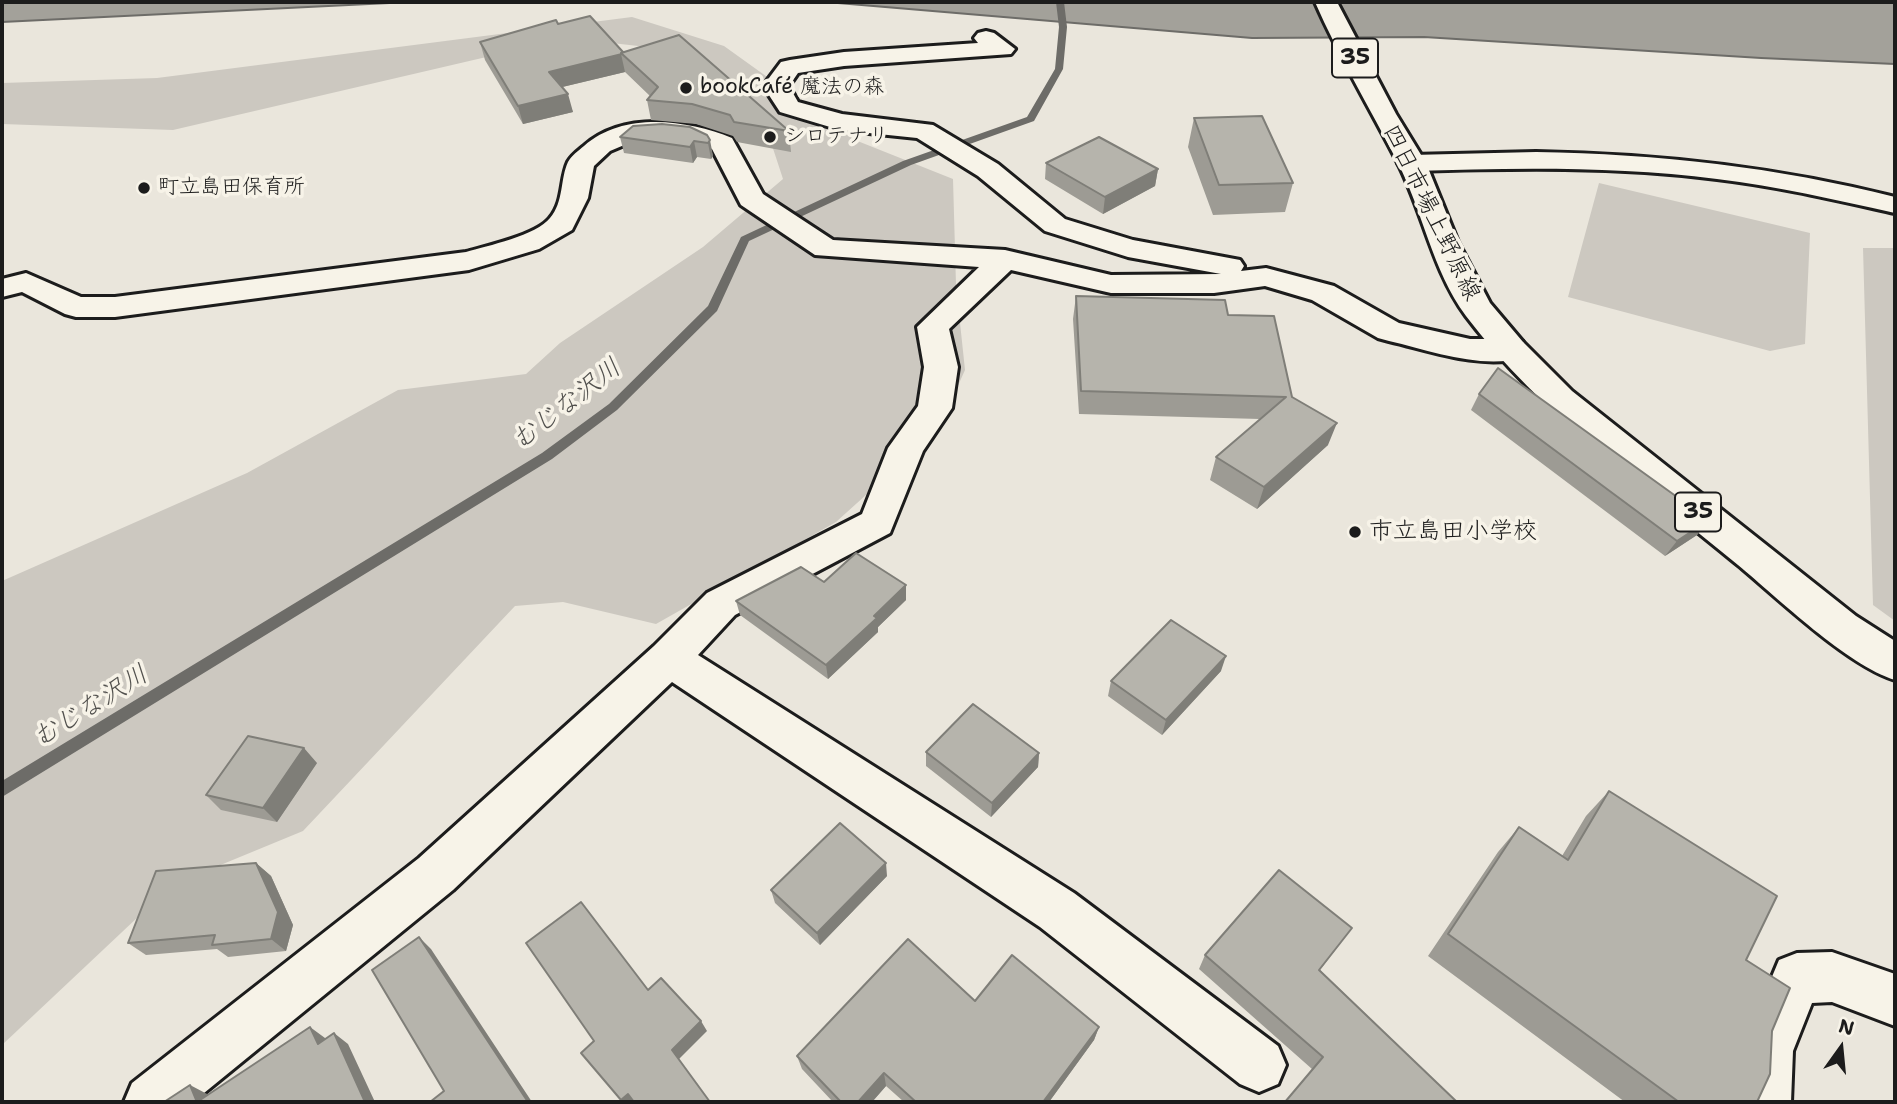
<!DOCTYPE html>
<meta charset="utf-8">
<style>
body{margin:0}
#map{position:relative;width:1897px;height:1104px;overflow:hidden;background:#eae6dc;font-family:"Shantell Sans",sans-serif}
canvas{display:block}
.frame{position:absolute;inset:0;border:4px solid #1c1c1c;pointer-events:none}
.north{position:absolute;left:1806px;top:1013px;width:70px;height:70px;-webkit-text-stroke:5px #f7f3e8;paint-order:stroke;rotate:15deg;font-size:19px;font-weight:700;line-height:28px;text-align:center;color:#1c1c1c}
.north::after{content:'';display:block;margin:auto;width:24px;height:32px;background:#1c1c1c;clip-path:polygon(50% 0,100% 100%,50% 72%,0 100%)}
</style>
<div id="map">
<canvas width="1897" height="1104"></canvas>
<div class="frame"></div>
<div class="north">N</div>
</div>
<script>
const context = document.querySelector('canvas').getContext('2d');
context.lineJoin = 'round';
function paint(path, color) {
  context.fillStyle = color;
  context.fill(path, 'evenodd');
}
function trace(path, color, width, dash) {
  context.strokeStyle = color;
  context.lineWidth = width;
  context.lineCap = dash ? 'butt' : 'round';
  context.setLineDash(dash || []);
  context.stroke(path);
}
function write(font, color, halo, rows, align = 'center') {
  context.font = font + ' "Shantell Sans","Klee One",sans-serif';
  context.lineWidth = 7;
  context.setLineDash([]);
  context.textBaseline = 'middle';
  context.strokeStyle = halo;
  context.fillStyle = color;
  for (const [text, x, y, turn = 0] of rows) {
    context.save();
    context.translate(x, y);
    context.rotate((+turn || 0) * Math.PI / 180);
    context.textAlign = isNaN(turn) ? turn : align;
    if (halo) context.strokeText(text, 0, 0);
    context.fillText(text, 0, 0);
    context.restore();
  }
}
const green = new Path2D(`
 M632 17 724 46 855 140 953 179 956 285 965 370 938 430 836 522 656 624 563 602 515 606 303 831 172 885 2 1045V581L247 473 398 390 526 374 560 343 703 247 783 179 765 124 682 51 568 38 173 130 2 124V83L157 78Z
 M1599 183 1810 233 1805 344 1770 351 1568 297Z
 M1863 248H1895V621L1873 605Z`);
const water = new Path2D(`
 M2 2H410L2 22Z
 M826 2H1895V64L1761 58 1424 37 1252 38Z`);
const stream = new Path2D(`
 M1056 2H1064L1067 27 1063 69 1034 121 911 165 749 241 717 311 617 410 552 459 2 797V781L542 453 609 404 708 306 741 237 903 161 1027 117 1055 69 1059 27Z`);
const minor = new Path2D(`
 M986 31 994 33 1015 49 1011 54 844 66 798 73 789 86 798 102 842 114 933 125 998 164 1065 219 1133 240 1240 260 1244 266 1241 271 1266 268 1334 286 1399 323 1470 339H1511L1523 342 1527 350 1523 358C1479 369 1432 351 1389 341L1378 338 1312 300 1265 286 1214 293H1111L1011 270 949 329 958 367 952 408 923 451 890 533 735 615 698 655 1074 893 1278 1046 1286 1065 1278 1084 1259 1092 1240 1084 1040 927 672 682 453 890 193 1102H124L132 1083 419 858 654 646 707 593 862 514 888 448 918 406 924 367 917 327 979 267 815 255 741 205 712 149 694 141 665 138 636 140 610 151 594 166 588 198 572 230 539 249 469 270 115 317H76L65 314 22 292 2 297V279L26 273 81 297H115L466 252C487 246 537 235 550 218 564 202 560 179 568 162 572 155 578 151 584 146 624 111 687 120 732 138L763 194 833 240 1005 250 1111 275 1221 274 1128 257 1045 231 978 176 917 138 840 130 780 112 763 86 781 62 790 60 844 52 978 43 974 38 978 33Z
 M1536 152C1659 154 1776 167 1895 197V213C1836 200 1777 186 1717 179 1616 166 1513 168 1412 171L1402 169 1398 163 1402 157 1412 155Z
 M1832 952 1895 974V1026L1832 1002 1812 1003 1793 1051 1791 1102H1737L1741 1051 1779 960 1797 953Z`);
const major = new Path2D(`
 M1315 2H1337L1396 114 1426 163 1458 242 1490 303 1523 342 1572 391 1856 616 1895 641V680C1847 665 1779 599 1738 565 1644 487 1540 414 1466 316 1432 270 1423 211 1397 161 1370 108 1339 57 1315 2Z`);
const wall = new Path2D(`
 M558 24 623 52 789 131 791 152 737 142 733 136 696 124 651 120 647 100 650 96 625 72 562 87 573 112 523 124 485 60 480 42Z
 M1194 118 1293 183 1285 212 1213 215 1188 147Z
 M707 135 713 156 711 159 697 157 693 163 624 153 620 137Z
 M1046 163 1158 169 1155 186 1103 214 1045 179Z
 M1076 296 1228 315 1328 445 1257 509 1210 480 1216 457 1260 419 1079 414 1073 319Z
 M1479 394 1709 520 1697 535 1665 556 1471 410Z
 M824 582 906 585V600L878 627V632L828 679 740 615 736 601Z
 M1221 671 1162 735 1108 696 1111 681Z
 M926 752 1039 753 1038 767 991 817 926 766Z
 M317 763 277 822 221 810 206 795Z
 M1609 791 1746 960 1772 1031 1757 1102H1625L1428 956 1498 852 1519 827 1562 856 1586 816Z
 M256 863 271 876 293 925 286 951 228 957 217 949 146 955 128 943Z
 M887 876 820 945 775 903 771 890Z
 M1352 928 1320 970 1457 1102 1312 1069 1199 969 1205 955Z
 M975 1001 1099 1027 1094 1040 1049 1102H904L886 1086 872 1102H833L802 1069 797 1056Z`);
const shadedWall = new Path2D(`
 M621 54 625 72 554 89 549 72Z
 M568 94 573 112 523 124 518 106Z
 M710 140 713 156 711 159 708 143Z
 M694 141 697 157 693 163 690 147Z
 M1158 169 1155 186 1103 214 1105 197Z
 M1337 423 1328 445 1257 509 1264 487Z
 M1709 520 1697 535 1665 556 1677 541Z
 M906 585V600L878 627V632L828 679 826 665 874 616Z
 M1226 656 1221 671 1162 735 1166 720Z
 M304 748 317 763 277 822 263 808Z
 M1039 753 1038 767 991 817 992 803Z
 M256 863 271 876 293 925 286 951 271 939Z
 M886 863 887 876 820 945 817 933Z
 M419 937 431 949 532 1102H528Z
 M701 1021 707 1031 678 1060 672 1050Z
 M310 1027 325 1038 333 1054 318 1044Z
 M1099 1027 1094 1040 1049 1102H1043Z
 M334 1033 348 1044 375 1102H365Z
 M884 1073 886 1086 872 1102H858Z
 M190 1085 209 1095 197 1102Z
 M628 1094 635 1102H623L621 1100Z`);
const building = new Path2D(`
 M590 16 623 52 621 53 622 54 549 72 568 94 518 106 480 42 556 20 558 24Z
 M679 35 789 131 734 122 730 115 692 104 647 100 658 87 621 53Z
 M1262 116 1293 183 1219 185 1194 118Z
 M662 124 690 127 707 135 710 140 708 143 694 141 690 147 620 137 633 126Z
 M1099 137 1158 169 1105 197 1046 163Z
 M1076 296 1225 300 1228 315 1274 316 1292 397 1337 423 1264 487 1216 457 1286 397 1081 391Z
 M1498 368 1709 520 1677 541 1479 394Z
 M856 553 906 585 874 616 877 618 826 665 736 601 801 567 824 582Z
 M1171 620 1226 656 1166 720 1111 681Z
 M973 704 1039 753 992 803 926 752Z
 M248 736 304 748 263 808 206 795Z
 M1609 791 1777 896 1746 960 1790 988 1772 1031 1770 1074 1757 1102H1679L1448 934 1519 827 1568 860Z
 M840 823 886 863 817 933 771 890Z
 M256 863 278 912 271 939 212 945 215 935 128 943 156 871Z
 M1279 870 1352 928 1319 970 1457 1102H1285L1323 1057 1205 955Z
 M581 902 648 990 661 978 701 1021 672 1050 710 1102H634L628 1094 621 1100 581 1053 594 1041 526 943Z
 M419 937 528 1102H430L444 1091 372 970Z
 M908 939 975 1001 1012 955 1099 1027 1043 1102H916L884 1073 858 1102H841L797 1056Z
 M310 1027 318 1044 334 1033 365 1102H164L190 1085 197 1102Z`);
const markers = [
 [686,88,7,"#1c1c1c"],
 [770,137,7,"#1c1c1c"],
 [144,188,7,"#1c1c1c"],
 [1355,532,7,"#1c1c1c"]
];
const farPoinames = [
 ["bookCafé 魔法の森",700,88],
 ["シロテナリ",784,137],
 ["町立島田保育所",158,188]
];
const shields = [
 [1355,58,46],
 [1698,512,46]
];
const shieldNames = [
 ["35",1355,58],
 ["35",1698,512]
];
const streetNames = [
 ["四日市場上野原線",1431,213,64]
];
const poiNames = [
 ["市立島田小学校",1369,532]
];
const waterNames = [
 ["むじな沢川",567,405,-38],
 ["むじな沢川",91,707,-32]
];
paint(green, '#ccc8c0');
paint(water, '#a3a19a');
trace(water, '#6d6c68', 2);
paint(stream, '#6d6c68');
trace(minor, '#1c1c1c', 6);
trace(major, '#1c1c1c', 6);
paint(minor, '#f7f3e8');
paint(major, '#f7f3e8');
paint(wall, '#9d9b94');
paint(shadedWall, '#7f7e78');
paint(building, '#b6b4ac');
trace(building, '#7f7e78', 2);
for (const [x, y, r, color] of markers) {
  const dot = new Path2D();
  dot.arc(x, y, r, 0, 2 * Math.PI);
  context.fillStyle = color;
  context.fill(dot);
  trace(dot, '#f7f3e8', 2.5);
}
write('21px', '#1c1c1c', '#f7f3e8', farPoinames, 'left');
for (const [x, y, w] of shields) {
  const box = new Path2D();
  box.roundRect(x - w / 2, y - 19.5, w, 39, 5);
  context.fillStyle = '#f7f3e8';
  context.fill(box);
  trace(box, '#1c1c1c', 2);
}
write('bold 23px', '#1c1c1c', null, shieldNames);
write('24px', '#1c1c1c', '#f7f3e8', streetNames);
write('24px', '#1c1c1c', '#f7f3e8', poiNames, 'left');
write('italic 26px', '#52514e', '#f7f3e8', waterNames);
</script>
